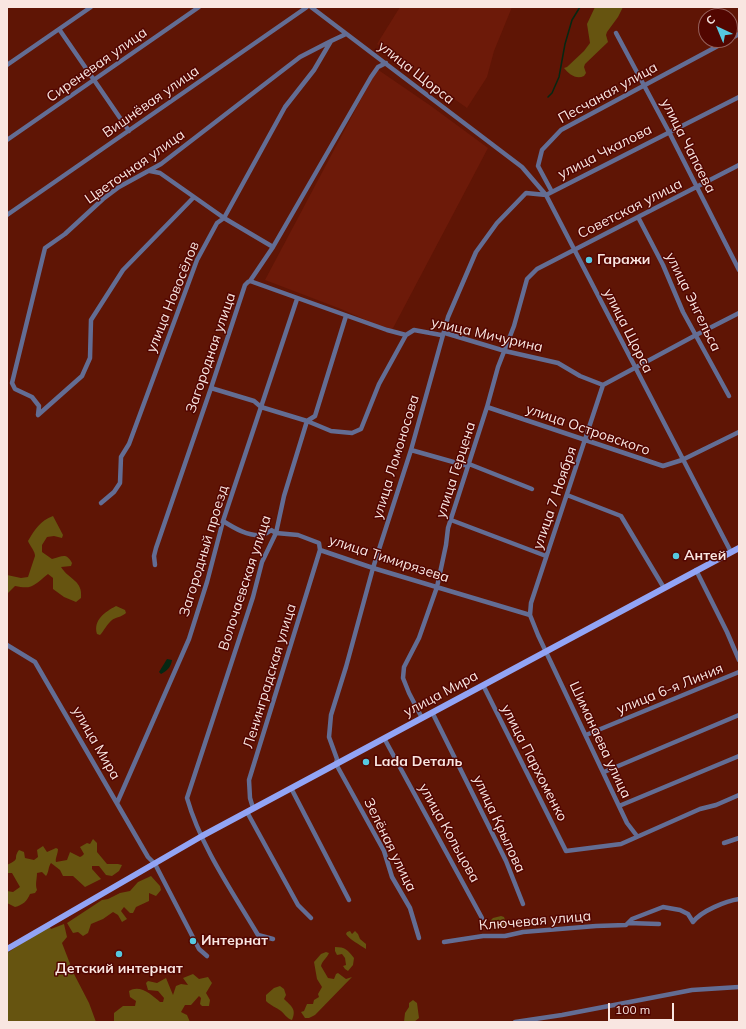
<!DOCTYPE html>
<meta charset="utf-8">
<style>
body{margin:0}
#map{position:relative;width:746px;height:1029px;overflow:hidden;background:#5f1505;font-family:Mulish,sans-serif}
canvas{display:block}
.frame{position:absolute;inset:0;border:8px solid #f9e6e1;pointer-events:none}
.north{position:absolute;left:698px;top:8px;width:40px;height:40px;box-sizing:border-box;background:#520600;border:1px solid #95605a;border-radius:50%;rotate:316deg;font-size:11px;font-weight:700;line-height:16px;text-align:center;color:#f9e6e1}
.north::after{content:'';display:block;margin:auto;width:14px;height:18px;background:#56c9e1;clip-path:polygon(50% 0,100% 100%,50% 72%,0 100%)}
.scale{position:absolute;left:608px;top:1003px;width:66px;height:18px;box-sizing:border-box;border:2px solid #f9e6e1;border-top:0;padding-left:5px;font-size:12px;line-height:14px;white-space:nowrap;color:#f9e6e1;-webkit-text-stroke:3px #520600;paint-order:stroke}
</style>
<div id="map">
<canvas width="746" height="1029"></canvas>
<div class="frame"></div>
<div class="north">С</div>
<div class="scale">100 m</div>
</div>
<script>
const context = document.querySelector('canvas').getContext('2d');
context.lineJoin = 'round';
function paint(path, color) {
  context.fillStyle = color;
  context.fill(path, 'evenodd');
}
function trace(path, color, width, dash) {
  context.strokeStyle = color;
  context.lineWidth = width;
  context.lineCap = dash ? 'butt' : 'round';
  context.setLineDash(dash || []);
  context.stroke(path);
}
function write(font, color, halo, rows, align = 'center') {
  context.font = font + ' Mulish,sans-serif';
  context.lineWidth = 3;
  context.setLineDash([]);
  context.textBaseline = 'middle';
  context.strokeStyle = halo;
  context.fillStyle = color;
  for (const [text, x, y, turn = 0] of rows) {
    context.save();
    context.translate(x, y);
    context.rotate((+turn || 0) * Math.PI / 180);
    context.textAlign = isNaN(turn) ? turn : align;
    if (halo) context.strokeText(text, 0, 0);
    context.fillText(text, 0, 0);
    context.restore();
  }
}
const built = new Path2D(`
 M400 7H512L494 51 487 77 467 108 377 44Z
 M377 69 431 106 488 148 392 330 377 325 341 309 265 280Z`);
const green = new Path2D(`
 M595 7H623L618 17 607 32 606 35 608 42 585 64 584 67 586 73 584 76C576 80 569 74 564 68L567 67 584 51 590 43 587 24Z
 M53 516 63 535 62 538 54 536 47 537 42 545V552L52 559C62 557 66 552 72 563L71 566 61 567C69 580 83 580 81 598L76 602 64 597 53 589V578L48 574C34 585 33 590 15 586L7 594V575L21 578 28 577 35 556C35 551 30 546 28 541 35 529 40 521 53 516Z
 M116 606 125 610 126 613C122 617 116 617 112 620 106 625 104 631 100 635L97 634C93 620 105 612 116 606Z
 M93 839 97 843V852L107 864H118L122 865 119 871 112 876 106 875 99 866H92V869L101 879 85 887 73 876H63L60 870 51 863C48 867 49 872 46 876L42 872 37 873C37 879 35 884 37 890L35 893 30 894C27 901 23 905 15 907L7 903V891L13 892 20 887 12 873H7V865C22 858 12 859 19 850L24 852 25 858 34 860 38 857 37 850 43 846 47 852 56 848 58 849C58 854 55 858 56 862L67 860 70 852 80 857 82 856 84 854 80 847 87 843 90 844Z
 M151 876 160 886 161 890 156 896 149 893V901L136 907 133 913H130L124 907 121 911 127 919 122 922 118 915 113 912 103 919 91 924 88 933 83 936 78 932 73 933 67 923 102 900 108 899 120 893 130 891 138 882Z
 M501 916 504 917 506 923 502 927 497 930 490 921 493 918Z
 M64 924 67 937 62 943 74 974 89 1003 96 1022H7V953L49 926 51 929Z
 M350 931 352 934 355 931 358 934 360 939 366 944V949C360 945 349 939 346 934L347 932Z
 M335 947C345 947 348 950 354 958L353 965 348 971 345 969 343 966 346 965 345 958 342 954 337 955 335 951Z
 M326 952 329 953C327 958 322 961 321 966L328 978 334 979 336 974 338 973 346 979 352 977 315 1015 309 1018H305L301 1012 304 1011 307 1004H313L314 1000 319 997 318 994 322 987 317 979 314 962 321 954Z
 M193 974 199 979 208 977 212 983 206 993 210 1000 209 1006H202L200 1004 201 998 199 996 191 1005H185L181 1012 187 1015 190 1022H114V1013L123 1006H135L136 1001 130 997 129 991C140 984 152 995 160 1002H163L164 998 158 991 148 990 146 983 148 981 157 983 166 978 173 995 176 986 181 984 188 985 183 978Z
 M280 986 284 989 286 995 284 999C291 1006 297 1009 292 1020 286 1018 285 1014 281 1011 276 1007 271 1006 266 1001V995L274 988Z
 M413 1000 417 1003 419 1018 414 1022H404L405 1013 409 1007V1003Z`);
const water = new Path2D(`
 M167 659 172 660C171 667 167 671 161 674L159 672Z`);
const stream = new Path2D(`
 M548 97 552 93 559 77 565 44 572 20 580 7`);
const minor = new Path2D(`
 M311 7 522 167 546 195 731 552
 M59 29 129 131
 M616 33 669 132 739 270
 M730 39 739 34
 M7 65 91 7
 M7 140 199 7
 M150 171 160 173 224 218 273 247
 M552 192 538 166 542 150 561 130 729 40
 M7 215 307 7
 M638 217 663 265 683 312 729 396
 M250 281 387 330 406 335 414 330 441 335 445 333 505 351 558 363 580 376 603 385
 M211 388 254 401 261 407 307 421 331 431 352 433 361 429 379 384 406 335
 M487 407 663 466 682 460 739 432
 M38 415 39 406 32 397 15 389 12 383 45 248 65 234 103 199 119 187 161 164 300 57 331 41
 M38 415 82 376 90 358 91 320 123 270 194 197
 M411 450 464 465 469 464 532 489
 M567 495 621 516 664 588
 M101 503 114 492 120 483 121 457 129 444 197 260 217 223 224 218 285 107 314 70 331 41 346 34
 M451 520 546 556
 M223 521C234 528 249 537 263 535 265 534 269 532 271 530L276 533 298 535 319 543 320 550 373 568 530 615
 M155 565 154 556 156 548 211 388 245 285 248 282 250 281 273 247 371 77 378 67 386 63
 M696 570 727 632 739 660
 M7 645 35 662 148 857 155 864 199 949 207 956
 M483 685 566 851 621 844 700 809 716 805 739 795
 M432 712 506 861 523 904
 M422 718 409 693 403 678 404 667 419 638 437 587 446 545 448 528 487 407 498 367 514 326 527 279 537 269 739 165
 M586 735 739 672
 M384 738 482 918
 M604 772 739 715
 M291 788 349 900
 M117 803 189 639 207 582 223 521 297 299
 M619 806 739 756
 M253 808 250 798 249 780 320 550
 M247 812 298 905 311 918
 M637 836 627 823 538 635 530 615 531 603 603 385 696 335 739 313
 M724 843 739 838
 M628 923 632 919 663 907 680 910 688 914 693 922C701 911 726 901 739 899
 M419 938 410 908 392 877 384 851 336 764 337 759 329 737 331 715 346 667 373 568 411 450 448 317 476 252 497 223 526 193 546 195 739 97
 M273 939 258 935C232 891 201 847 187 798L253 597 262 562 276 533 284 496 307 421 315 416 346 316
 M444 942 483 936H505L523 932 596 926 626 925 628 923 659 924
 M515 1022 562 1015 692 990 739 987`);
const major = new Path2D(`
 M7 949 202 836 739 548`);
const markers = [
 [589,260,4,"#56c9e1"],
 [676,556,4,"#56c9e1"],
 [366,762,4,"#56c9e1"],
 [193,941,4,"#56c9e1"],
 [119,954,4,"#56c9e1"]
];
const streetNames = [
 ["Сиреневая улица",97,65,-35],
 ["улица Щорса",416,73,38],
 ["Песчаная улица",608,93,-29],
 ["Вишнёвая улица",151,102,-35],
 ["улица Чапаева",688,146,63],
 ["улица Чкалова",605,152,-27],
 ["Цветочная улица",135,167,-35],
 ["Советская улица",630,209,-27],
 ["улица Новосёлов",173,297,-68],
 ["улица Энгельса",693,302,64],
 ["улица Щорса",628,331,63],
 ["улица Мичурина",487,335,13],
 ["Загородная улица",211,353,-71],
 ["улица Островского",588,430,19],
 ["улица Ломоносова",396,457,-73],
 ["улица Герцена",456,470,-72],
 ["улица 7 Ноября",555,498,-71],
 ["Загородный проезд",204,551,-73],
 ["улица Тимирязева",389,559,18],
 ["Волочаевская улица",245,583,-72],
 ["Ленинградская улица",270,676,-73],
 ["улица 6-я Линия",670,689,-22],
 ["улица Мира",441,694,-28],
 ["Шиманаева улица",600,740,65],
 ["улица Мира",96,743,60],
 ["улица Пархоменко",534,763,63],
 ["улица Крылова",499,824,65],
 ["улица Кольцова",449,833,61],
 ["Зелёная улица",390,845,64],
 ["Ключевая улица",535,921,-5]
];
const poiNames = [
 ["Гаражи",597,260],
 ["Антей",684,556],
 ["Lada Dеталь",374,762],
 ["Интернат",201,941],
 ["Детский интернат",119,969,"center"]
];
paint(built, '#6d1a09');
paint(green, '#665410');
paint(water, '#052813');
trace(stream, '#052813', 1.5);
trace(minor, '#636d94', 4.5);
trace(major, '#92a4f5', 6);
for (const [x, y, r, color] of markers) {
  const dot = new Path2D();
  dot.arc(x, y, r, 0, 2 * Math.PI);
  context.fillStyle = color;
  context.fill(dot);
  trace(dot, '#520600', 1.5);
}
write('14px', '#f9e6e1', '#520600', streetNames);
write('bold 14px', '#f9e6e1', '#520600', poiNames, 'left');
</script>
